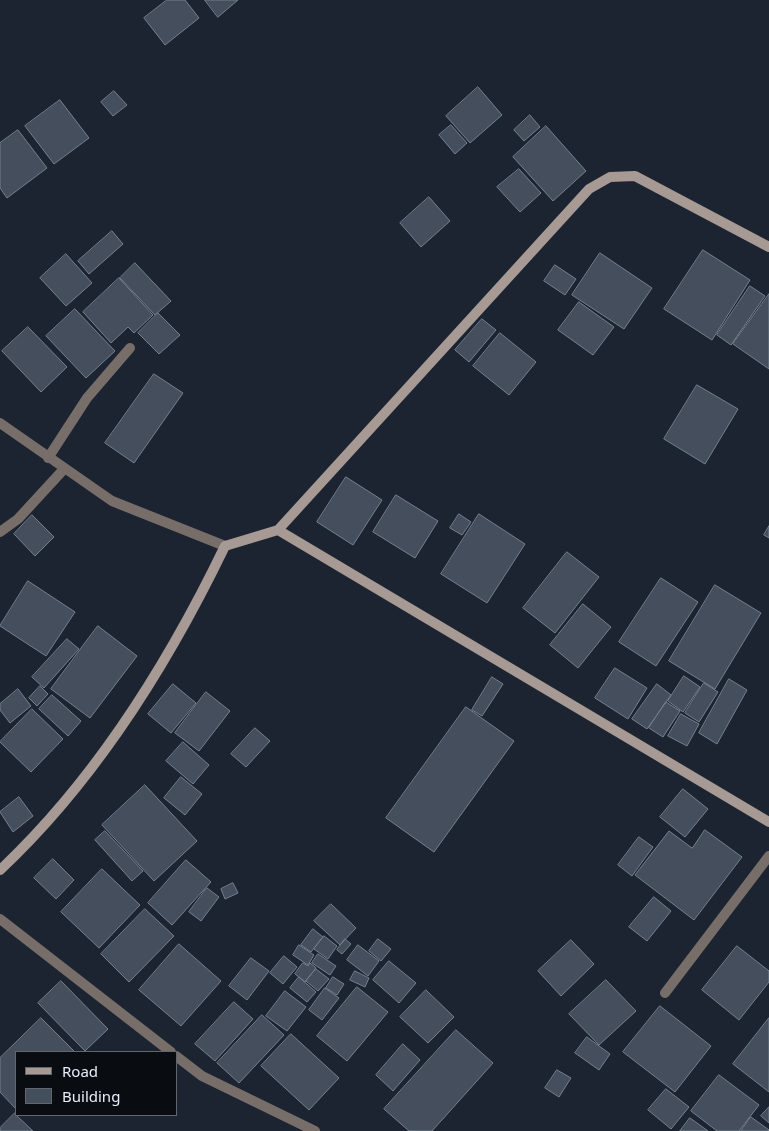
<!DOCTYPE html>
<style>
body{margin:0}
#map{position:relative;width:769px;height:1131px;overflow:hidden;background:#1b2430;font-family:"Noto Sans",sans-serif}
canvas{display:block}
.legend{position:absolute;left:15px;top:1051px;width:162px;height:65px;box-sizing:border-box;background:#090d12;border:1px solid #62676e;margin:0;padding:6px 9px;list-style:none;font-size:15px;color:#e8eef7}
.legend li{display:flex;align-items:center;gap:10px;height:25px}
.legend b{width:25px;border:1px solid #62676e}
</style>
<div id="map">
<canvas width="769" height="1131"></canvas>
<ul class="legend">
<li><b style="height:6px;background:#a79993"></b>Road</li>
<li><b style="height:14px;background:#454e5d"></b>Building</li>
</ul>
</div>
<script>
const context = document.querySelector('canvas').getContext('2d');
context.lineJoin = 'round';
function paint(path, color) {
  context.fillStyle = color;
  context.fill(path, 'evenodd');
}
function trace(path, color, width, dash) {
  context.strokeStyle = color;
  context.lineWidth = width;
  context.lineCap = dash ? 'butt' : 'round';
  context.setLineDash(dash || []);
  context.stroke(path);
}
const building = new Path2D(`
 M167 0H185L199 18 165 45 144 18Z
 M205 0H238L218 17Z
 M478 87 502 115 470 143 446 116Z
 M114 91 127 105 113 116 101 102Z
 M60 100 89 138 54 164 25 126Z
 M530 115 540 127 524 141 514 130Z
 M451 125 467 143 455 154 439 135Z
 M546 126 586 171 553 201 513 157Z
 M18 130 47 168 7 198 0 188V143Z
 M519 169 541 193 520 212 497 187Z
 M429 197 450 221 421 247 400 223Z
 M112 231 123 244 89 274 78 261Z
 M703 250 750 280 712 340 664 309Z
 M600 253 652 288 624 329 572 295Z
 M66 254 92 283 66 306 40 278Z
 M135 263 171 301 155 315 120 278Z
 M555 265 576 279 565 295 544 281Z
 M119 278 153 315 134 333 128 327 111 343 83 312Z
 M750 286 765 296 731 345 717 335Z
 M769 294V369L733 344Z
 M579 302 614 327 593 355 558 330Z
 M75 309 115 351 86 378 46 336Z
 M158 313 180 335 159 354 138 333Z
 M482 319 496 330 469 362 455 350Z
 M28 327 67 367 41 392 2 351Z
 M500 333 536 362 509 395 473 366Z
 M154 374 183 393 134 463 105 443Z
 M697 385 738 409 705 464 664 439Z
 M346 477 382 500 353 545 317 522Z
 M396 495 438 521 415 558 373 532Z
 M459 514 471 522 462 535 450 528Z
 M479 514 525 544 487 603 441 574Z
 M32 515 54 537 35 556 14 534Z
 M769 526V538L764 535Z
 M567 552 599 577 555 633 523 608Z
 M661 578 698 602 656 666 619 642Z
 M28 581 75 612 46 656 0 626Z
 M715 585 761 613 715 689 669 661Z
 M583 604 611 627 578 668 550 645Z
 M98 626 137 656 90 718 51 689Z
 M67 639 79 649 44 688 32 677Z
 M615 668 647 688 628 719 595 698Z
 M684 676 700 687 683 712 668 701Z
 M492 677 503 684 482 716 472 710Z
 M729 679 747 690 717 744 699 733Z
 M704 683 718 692 699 722 685 713Z
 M173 684 196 703 171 733 148 714Z
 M657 684 671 695 647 729 632 719Z
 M40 686 48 694 37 706 29 698Z
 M18 689 31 706 10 723 0 710V704Z
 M206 692 230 711 199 751 175 733Z
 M52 695 81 721 68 736 39 709Z
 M666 702 680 711 663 737 649 728Z
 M466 707 514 741 434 852 386 818Z
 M32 709 63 739 31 772 0 742Z
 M681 714 699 724 687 746 668 736Z
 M255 728 270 741 246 767 231 754Z
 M183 742 209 765 193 784 166 761Z
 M181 777 202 794 185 815 164 798Z
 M145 785 197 841 154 881 102 825Z
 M683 789 708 809 685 837 660 817Z
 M19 797 33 816 13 832 0 812Z
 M705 830 742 857 694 920 635 875 669 831 692 848Z
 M105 831 143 871 132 881 95 840Z
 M639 837 653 847 632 876 618 865Z
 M53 859 74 880 56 899 34 878Z
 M186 860 211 882 172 925 148 903Z
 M102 869 140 905 99 948 61 912Z
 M233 883 238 893 225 899 221 889Z
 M207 888 219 897 201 921 189 912Z
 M654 897 671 911 647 941 629 927Z
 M331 904 356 928 340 945 314 921Z
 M145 909 174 936 129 982 101 954Z
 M313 929 323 937 311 952 301 945Z
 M324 936 337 946 328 959 314 949Z
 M345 939 351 944 342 954 337 950Z
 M378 939 391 949 381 961 369 951Z
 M571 940 594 964 561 996 538 971Z
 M179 944 221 981 181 1026 139 990Z
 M299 945 314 955 308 965 293 955Z
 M358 945 379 961 368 976 347 960Z
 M737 946 769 971V982L739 1020 702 990Z
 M318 954 336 966 330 975 312 963Z
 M284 956 297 967 283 984 270 973Z
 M251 958 269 971 247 1000 229 986Z
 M389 961 416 983 399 1003 373 980Z
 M303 963 308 966 310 963 316 968 305 982 295 974Z
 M316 969 329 979 318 991 306 981Z
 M355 971 369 978 365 987 350 980Z
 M299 977 316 992 307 1002 290 988Z
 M333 977 344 984 337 995 326 988Z
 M606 980 636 1011 599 1045 569 1014Z
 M61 981 108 1029 85 1051 38 1003Z
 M357 987 388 1012 347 1061 317 1036Z
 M325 988 339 998 322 1020 309 1010Z
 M426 990 454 1017 428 1043 400 1017Z
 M285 991 306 1007 287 1031 266 1016Z
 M234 1002 253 1019 215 1061 195 1044Z
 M660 1006 711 1046 675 1092 623 1052Z
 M262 1015 284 1035 239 1083 217 1063Z
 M41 1018 75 1052H16V1109L0 1092V1058Z
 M769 1018V1092L733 1064Z
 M456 1030 493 1063 432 1131H409L384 1109Z
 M291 1034 339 1078 309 1110 261 1066Z
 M587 1037 610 1054 599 1070 575 1053Z
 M403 1044 420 1060 393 1091 376 1075Z
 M557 1070 571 1078 559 1097 545 1088Z
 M719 1075 759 1105 739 1131H717L691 1111Z
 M666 1089 689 1107 671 1129 648 1110Z
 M769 1107V1123L761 1116Z
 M15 1113 16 1115 33 1131H0V1128Z
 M751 1117 769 1130 768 1131H741Z
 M690 1118 708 1131H680Z`);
const street = new Path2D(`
 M0 423 112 501 225 546
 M48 458 87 398 130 348
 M0 532 18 519 64 469
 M0 919 171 1052
 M665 993 769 856
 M176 1056 202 1076 315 1131`);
const secondary = new Path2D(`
 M278 530 589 189 610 177 635 176 769 247
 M0 870C95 781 169 662 225 546L278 530 769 822`);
paint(building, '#454e5d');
trace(building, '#75808f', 1);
trace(street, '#776e6a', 10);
trace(secondary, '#a79993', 10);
</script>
